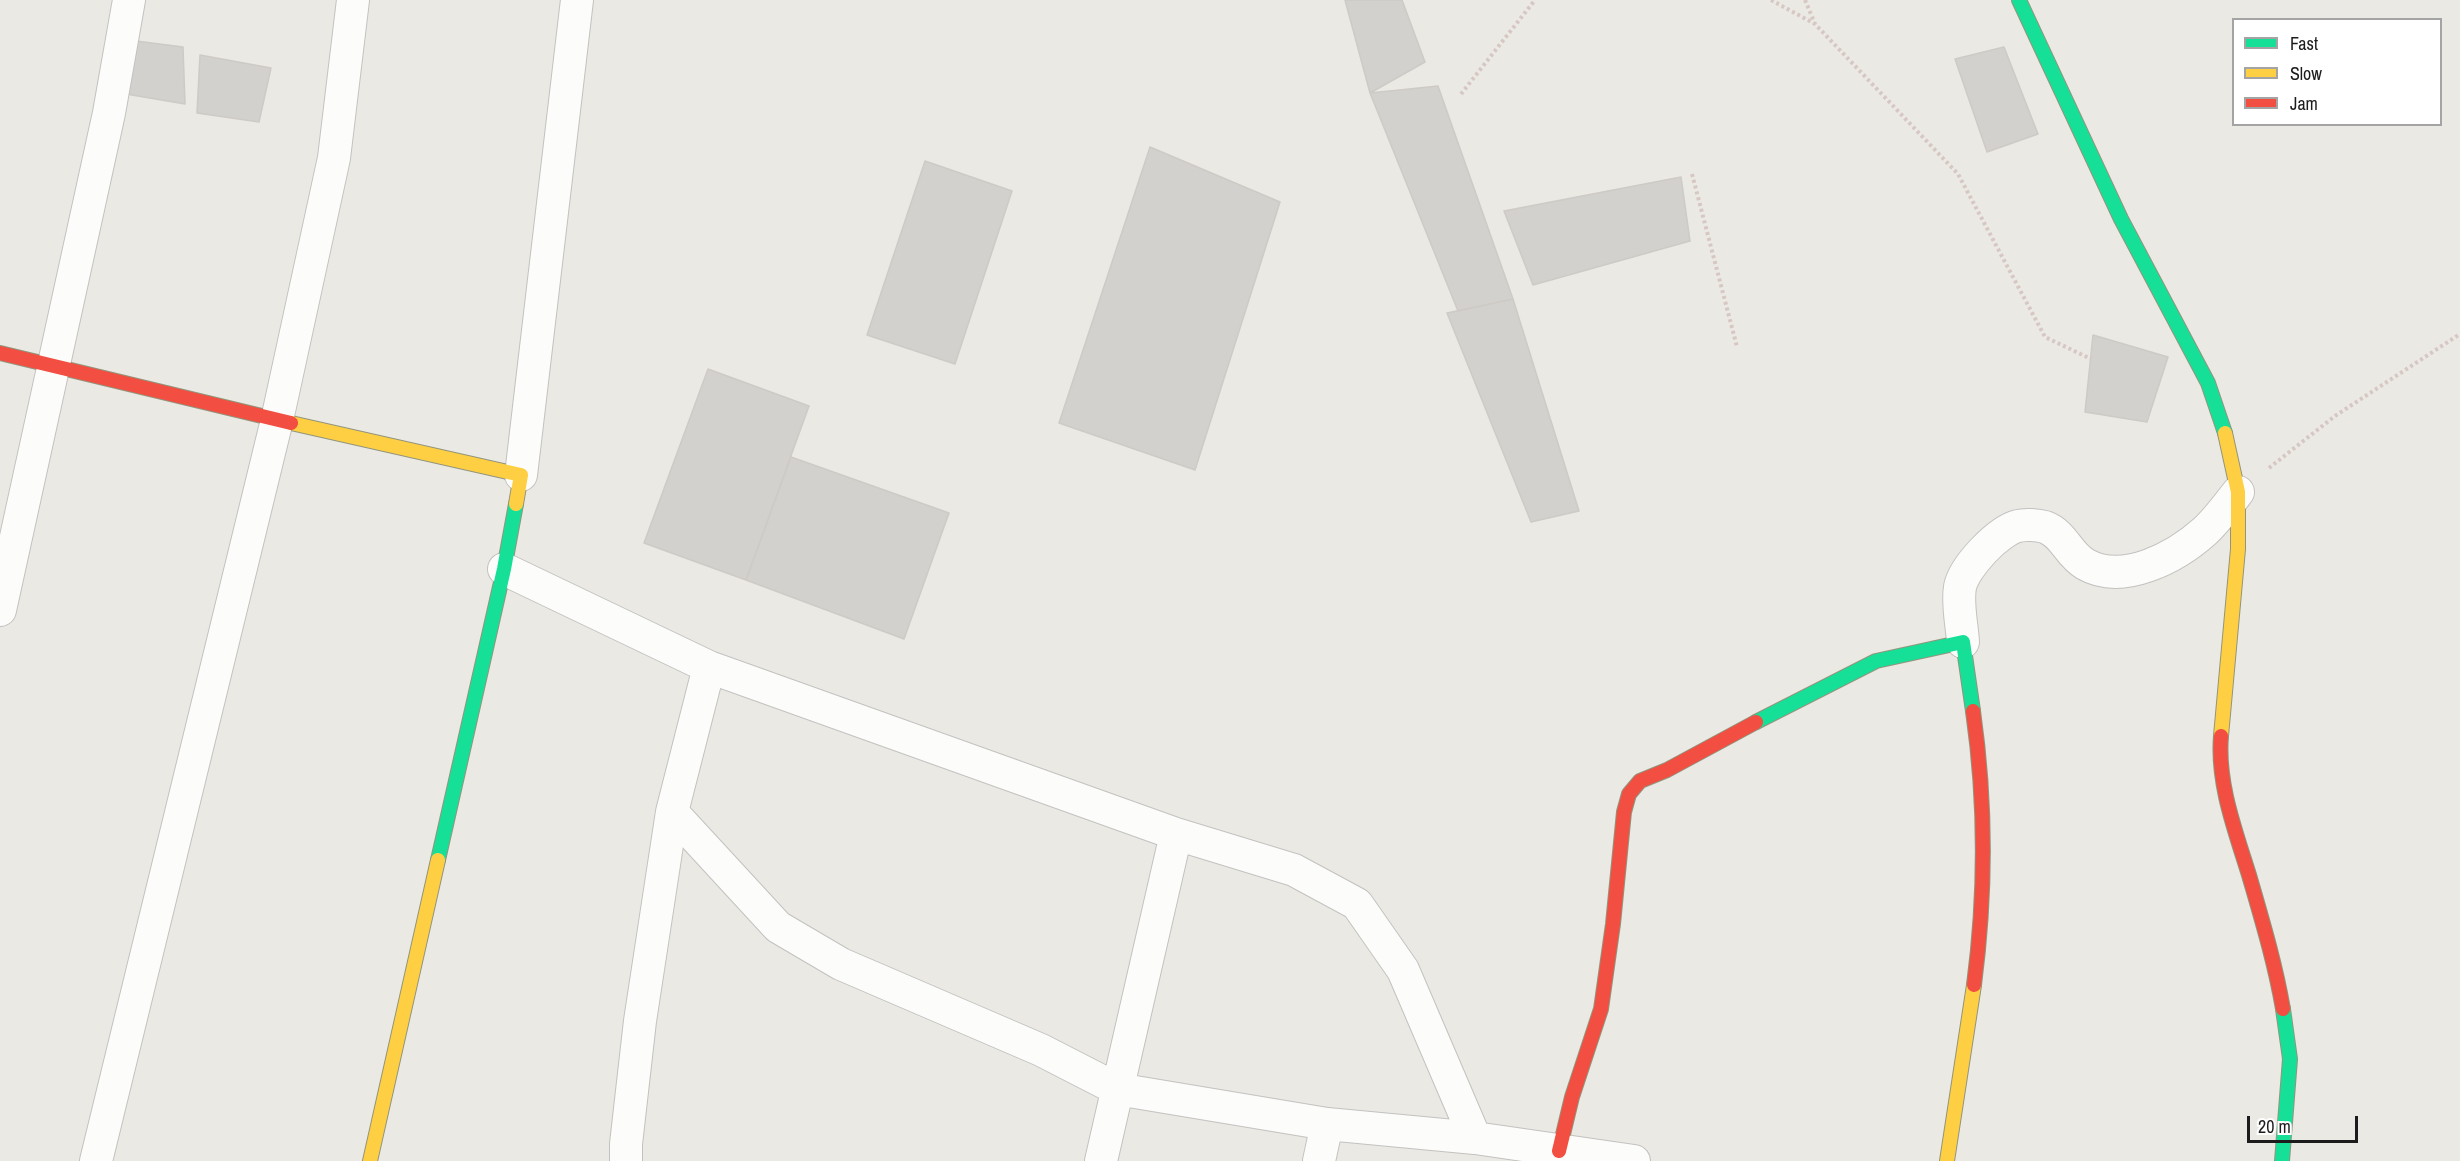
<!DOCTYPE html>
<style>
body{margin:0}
#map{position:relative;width:2460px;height:1161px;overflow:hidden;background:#ebe9e4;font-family:"Archivo Narrow",sans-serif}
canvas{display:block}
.legend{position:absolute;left:2232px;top:18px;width:210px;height:108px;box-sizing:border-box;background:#fff;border:2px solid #a4a4a4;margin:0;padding:8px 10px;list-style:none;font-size:18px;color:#1c1c1c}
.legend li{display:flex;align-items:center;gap:12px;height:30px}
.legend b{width:30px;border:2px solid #a4a4a4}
.scale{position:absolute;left:2247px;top:1116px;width:111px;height:27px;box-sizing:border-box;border:3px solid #1c1c1c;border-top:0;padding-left:8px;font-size:18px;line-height:21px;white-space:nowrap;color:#1c1c1c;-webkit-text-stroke:4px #fff;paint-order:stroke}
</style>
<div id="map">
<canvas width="2460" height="1161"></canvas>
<ul class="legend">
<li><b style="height:8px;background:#16e098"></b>Fast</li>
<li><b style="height:8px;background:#ffcf43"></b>Slow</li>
<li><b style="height:8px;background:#f24e42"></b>Jam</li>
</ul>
<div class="scale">20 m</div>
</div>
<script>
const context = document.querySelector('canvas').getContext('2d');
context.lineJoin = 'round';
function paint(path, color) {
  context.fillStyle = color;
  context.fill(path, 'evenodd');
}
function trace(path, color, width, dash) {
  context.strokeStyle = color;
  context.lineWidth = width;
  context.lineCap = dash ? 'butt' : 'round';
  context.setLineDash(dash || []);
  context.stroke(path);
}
const building = new Path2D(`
 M1345 0H1402L1425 62 1370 93Z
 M136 41 183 47 185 104 126 94Z
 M2004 47 2038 134 1987 152 1955 59Z
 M200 55 271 68 259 122 197 113Z
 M1438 86 1513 299 1458 311 1370 93Z
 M1150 147 1280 202 1195 470 1059 423Z
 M925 161 1012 191 955 364 867 335Z
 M1681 177 1690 241 1533 285 1504 211Z
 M1513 299 1579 511 1531 522 1447 313Z
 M2093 335 2168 357 2147 422 2085 412Z
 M708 369 809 406 746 580 644 543Z
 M791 457 949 513 904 639 746 580Z`);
const path = new Path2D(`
 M1771 0 1815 24
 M1805 0 1815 24 1958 174 2045 337 2091 359
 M1461 94 1535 0
 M1692 174 1737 347
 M2269 468 2335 416 2460 334`);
const street = new Path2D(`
 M521 475 577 0
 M504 569 709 667 1176 834 1294 870 1357 904 1403 970 1475 1138
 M0 610 109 113 129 0
 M1963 642C1962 625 1957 604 1960 587 1964 567 1998 531 2018 526 2025 524 2038 525 2045 527 2064 534 2068 554 2085 564 2123 586 2176 557 2205 531 2217 520 2228 505 2238 492
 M709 667 672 812 778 927 841 964 1041 1050 1117 1089 1327 1124 1475 1138 1634 1161
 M96 1161 277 420 334 158 353 0
 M626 1161V1144L640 1021 672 812
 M1101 1161 1176 834
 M1319 1161 1327 1124`);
const fast = new Path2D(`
 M2019 0 2121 219 2208 383 2225 433
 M1756 722 1876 661 1963 642 1973 711
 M438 860 504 569 516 504
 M2282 1161 2290 1059 2283 1009`);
const slow = new Path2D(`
 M291 423 521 475 516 504
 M2221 736 2238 549V492L2225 433
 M370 1161 438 860
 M1947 1161 1974 985`);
const jam = new Path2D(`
 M0 353 291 423
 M1973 711C1986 802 1986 893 1974 985
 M2221 736C2217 783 2235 830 2249 875 2262 920 2275 963 2283 1009
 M1559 1151 1572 1097 1601 1009 1613 924 1624 812 1629 794 1640 781 1667 770 1756 722`);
paint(building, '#d3d1cd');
trace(building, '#cecac5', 1.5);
trace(street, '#c3c2c0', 34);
trace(fast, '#92957c', 16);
trace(slow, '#92957c', 16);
trace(jam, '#92957c', 16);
trace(path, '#d7c7c3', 4, [3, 3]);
trace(street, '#fcfcfb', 32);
trace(fast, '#16e098', 14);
trace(slow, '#ffcf43', 14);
trace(jam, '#f24e42', 14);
</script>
